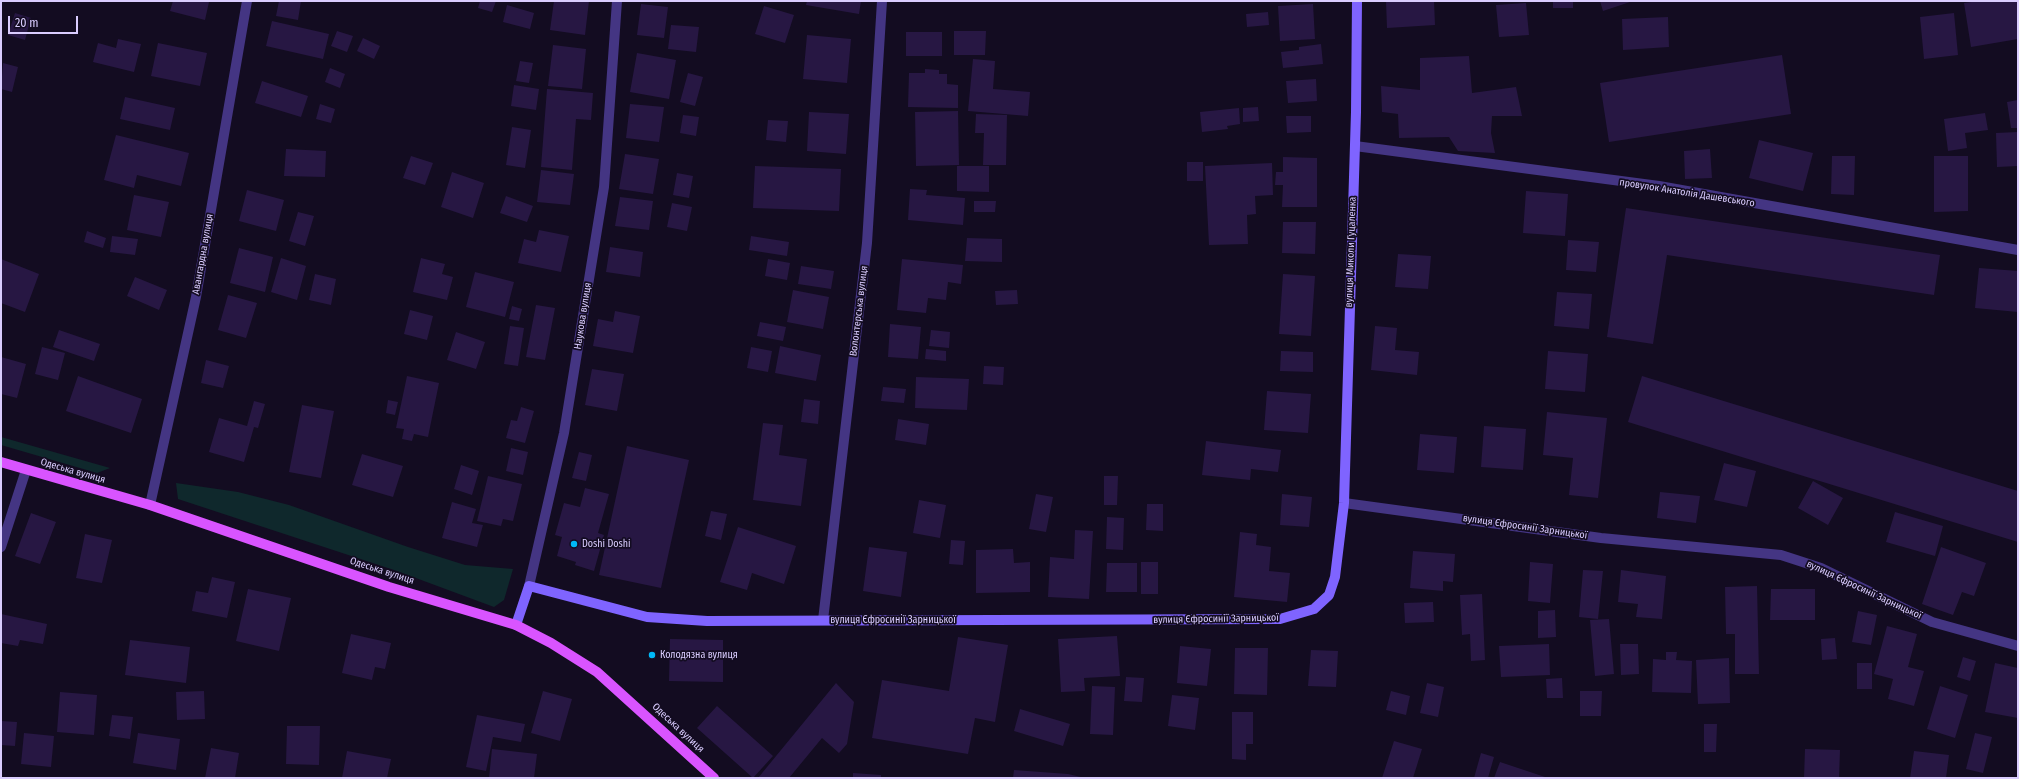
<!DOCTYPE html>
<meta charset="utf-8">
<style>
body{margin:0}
#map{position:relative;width:2019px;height:779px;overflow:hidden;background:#130c21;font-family:"Fira Sans Condensed",sans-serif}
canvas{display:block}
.frame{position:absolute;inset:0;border:2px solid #dacdff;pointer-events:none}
.scale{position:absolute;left:8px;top:16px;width:70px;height:18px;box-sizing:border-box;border:2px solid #dacdff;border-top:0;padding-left:5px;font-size:12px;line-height:14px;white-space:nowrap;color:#dacdff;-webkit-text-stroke:3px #130c21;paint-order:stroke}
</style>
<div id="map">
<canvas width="2019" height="779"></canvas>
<div class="frame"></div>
<div class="scale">20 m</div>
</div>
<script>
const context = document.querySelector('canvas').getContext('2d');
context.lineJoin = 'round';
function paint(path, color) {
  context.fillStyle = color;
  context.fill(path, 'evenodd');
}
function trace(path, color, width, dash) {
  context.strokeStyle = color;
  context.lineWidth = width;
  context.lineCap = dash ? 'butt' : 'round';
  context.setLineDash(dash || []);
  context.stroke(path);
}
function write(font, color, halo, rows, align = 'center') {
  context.font = font + ' "Fira Sans Condensed",sans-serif';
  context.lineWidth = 3.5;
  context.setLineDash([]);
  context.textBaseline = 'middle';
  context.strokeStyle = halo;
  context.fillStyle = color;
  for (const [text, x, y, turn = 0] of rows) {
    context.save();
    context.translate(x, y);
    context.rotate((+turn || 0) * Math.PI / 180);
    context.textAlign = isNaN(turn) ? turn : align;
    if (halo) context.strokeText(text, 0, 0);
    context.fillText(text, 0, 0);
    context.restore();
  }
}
const green = new Path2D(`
 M1 437 110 468 97 473 1 445Z
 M176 483 238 492 289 505 408 547 465 565 513 569 504 600 494 607 397 571 178 499Z`);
const building = new Path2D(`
 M173 1 209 2 205 20 170 11Z
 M279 1H301L298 20 276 16Z
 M480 1H496L492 12 478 8Z
 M554 1H589L585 35 550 30Z
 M807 1H861L859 14 806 5Z
 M1386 1H1434L1435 25 1387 28Z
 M1553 1H1573V8H1553Z
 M1600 1H1633L1603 11Z
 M1979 1H2018V39L1971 47 1964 3Z
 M1526 3 1529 35 1499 37 1496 5Z
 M641 4 668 7 664 38 637 35Z
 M1313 4 1315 39 1280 41 1278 6Z
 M507 5 534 13 530 29 503 22Z
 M764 6 794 15 785 43 755 34Z
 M1268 12 1269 25 1247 27 1246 14Z
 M15 13 31 18 25 40 8 35Z
 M1954 13 1958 55 1924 59 1920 17Z
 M1668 17 1669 47 1623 50 1622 19Z
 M272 21 329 34 323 59 266 46Z
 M671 25 699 27 696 52 668 49Z
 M337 31 353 36 347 52 331 46Z
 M954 31H986L985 55H954Z
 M906 32H942V56H906Z
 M807 35 851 39 847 83 803 79Z
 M363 38 380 46 374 59 357 51Z
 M118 39 141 44 134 72 93 62 98 43 116 48Z
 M158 43 207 53 200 86 151 76Z
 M1321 44 1323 64 1283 68 1281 52 1299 50V47Z
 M553 45 586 49 582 89 548 86Z
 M637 53 676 60 669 99 630 92Z
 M1782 55 1791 114 1609 142 1600 83Z
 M1469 56 1472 93 1516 87 1522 116H1492L1491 133 1495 153 1458 151 1449 137 1399 138 1398 114 1382 112 1381 86 1420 90V58Z
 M973 59 995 61 993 89 1030 92 1028 116 968 111Z
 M520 61 533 63 529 83 516 81Z
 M3 63 18 67 12 92 1 89Z
 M330 68 345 74 340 88 325 82Z
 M925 69 939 70V74H947V84L958 85V108L908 107 909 73H925Z
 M688 73 703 77 695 106 680 102Z
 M1316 79 1317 101 1288 103 1286 81Z
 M262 81 308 96 301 117 255 103Z
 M514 85 539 89 536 110 511 106Z
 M547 89 593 93 591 120 576 119 572 170 541 167Z
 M125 97 175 108 170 130 120 119Z
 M2018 100V128H2011L2007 102Z
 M320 104 335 109 331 123 316 119Z
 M630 104 664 107 659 142 626 138Z
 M1258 107 1259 121 1243 122V108Z
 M1239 108 1240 124 1227 126 1228 129 1202 132 1200 112Z
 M958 111 959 165 916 166 915 112Z
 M809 112 849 114 846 154 807 151Z
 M1985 113 1988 130 1965 133 1967 148 1948 151 1944 119Z
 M976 114 1007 115 1006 165H983L984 133H975Z
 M683 115 699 117 696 136 680 133Z
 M1286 116H1311V132L1287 133Z
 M768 120 788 121 786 142 766 140Z
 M512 127 531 130 525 168 506 165Z
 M2018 132V166L1997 167 1996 133Z
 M116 135 189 153 181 186 137 175 134 188 104 180Z
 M1759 140 1813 153 1803 191 1749 178Z
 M286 149 326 151 325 177 284 176Z
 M1710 149 1712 178 1685 179 1684 151Z
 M625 154 659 159 653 194 619 189Z
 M411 156 433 163 425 185 403 178Z
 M1832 156H1855L1854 195 1831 194Z
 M1934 156H1968V211L1934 212Z
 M1283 157 1317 158V207H1282L1283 185H1275L1276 172H1283Z
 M1187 162H1203V181H1187Z
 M1272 163 1273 195 1255 196 1256 214 1247 215 1248 244 1209 245 1205 166Z
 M755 166 841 169 839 211 753 208Z
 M957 166H989V192L957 191Z
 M541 170 574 174 570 205 537 202Z
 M452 172 484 183 473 218 441 207Z
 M677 173 693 176 689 198 673 195Z
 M910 189 927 190 926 195 965 198 963 225 908 220Z
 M247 190 284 200 276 231 239 221Z
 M1526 191 1568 194 1565 236 1523 233Z
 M134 195 169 202 161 237 127 230Z
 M506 196 533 206 527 222 500 213Z
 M620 197 653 201 649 230 615 226Z
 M974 201H996L995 212H974Z
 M672 203 692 207 687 231 667 227Z
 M1626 208 1940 255 1934 295 1667 255 1653 344 1607 337Z
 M298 212 314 216 305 246 289 241Z
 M1283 222H1316L1315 254 1282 253Z
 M539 230 569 236 561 272 518 263 524 239 536 242Z
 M87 231 106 238 103 248 84 242Z
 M112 236 138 239 135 255 110 252Z
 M751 236 789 242 787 256 749 250Z
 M967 238 1002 239V262L965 261Z
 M1568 240 1599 242 1596 272 1566 270Z
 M610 247 643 252 640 277 606 272Z
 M239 248 273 257 265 292 230 283Z
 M1398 254 1431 256 1428 289 1395 287Z
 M281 258 306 266 297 300 271 292Z
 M421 258 445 264 442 274 453 277 447 300 413 292Z
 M1 259 39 274 25 312 1 303Z
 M768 259 790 263 787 280 765 276Z
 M902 259 963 265 961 284 948 282 946 300 928 298 926 313 897 310Z
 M801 266 834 271 831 289 798 284Z
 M1979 268 2018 271V312L1975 308Z
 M475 272 514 282 505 317 466 307Z
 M315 274 336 279 331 305 309 300Z
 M1283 274 1315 276 1311 336 1279 334Z
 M135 277 167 290 159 310 127 296Z
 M793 290 829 297 823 329 787 322Z
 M1017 290 1018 304 996 305 995 291Z
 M1557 292 1592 294 1589 329 1554 326Z
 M228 295 257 303 246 338 218 330Z
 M536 305 555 308 545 360 526 357Z
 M512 306 522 309 519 321 509 319Z
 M410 310 433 316 427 340 404 334Z
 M615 311 640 316 633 353 593 346 598 319 613 322Z
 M760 322 786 327 783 341 757 336Z
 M890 324 921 327 918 359 888 357Z
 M510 326 524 328 518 366 504 364Z
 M1375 326 1397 328 1395 350 1419 352 1417 375 1371 370Z
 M59 330 100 344 94 361 53 347Z
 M931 330 950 332 949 348 929 346Z
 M456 332 485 342 476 369 447 360Z
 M780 346 821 355 816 381 775 373Z
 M42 347 65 353 58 380 35 374Z
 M751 347 772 351 768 372 747 368Z
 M926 349 946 351V361L925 359Z
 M1281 351 1313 352V372L1280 371Z
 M1548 351 1588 354 1585 392 1545 389Z
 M1 357 26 364 17 398 1 394Z
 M206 360 229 366 223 388 201 383Z
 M984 366 1004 367 1003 385 983 384Z
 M592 369 624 374 617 411 585 405Z
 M78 376 142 399 131 433 66 411Z
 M407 376 439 383 428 437 414 434 412 441 402 439 404 429 396 428Z
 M1642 376 2018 491V542L1628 422Z
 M916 377 969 379 967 410 915 408Z
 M883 387 906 389 904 403 881 401Z
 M1267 391 1311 394 1308 433 1264 430Z
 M804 399 820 401 818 424 801 422Z
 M388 400 398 402 395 415 386 413Z
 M254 401 265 404 258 428 254 427 244 462 209 452 219 418 247 426Z
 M302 405 334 411 321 478 289 472Z
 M521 407 534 411 525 443 506 438 511 420 517 421Z
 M1547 412 1607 418 1598 498 1569 495 1573 458 1543 455Z
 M898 419 929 424 926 445 895 440Z
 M763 423 783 425 779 455 807 459 801 506 753 500Z
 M1484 426 1526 429 1523 470 1481 467Z
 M1420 434 1457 437 1454 473 1417 470Z
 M1206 441 1281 450 1278 472 1251 469 1250 480 1202 475Z
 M627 446 689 460 661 588 599 575Z
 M511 448 528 452 523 475 506 471Z
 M579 452 592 455 586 481 572 478Z
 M362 454 403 466 393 497 352 485Z
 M1724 463 1756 471 1747 507 1714 500Z
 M461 465 479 471 472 495 454 489Z
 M488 476 522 484 513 521 503 519 501 526 477 521Z
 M1104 476H1118L1117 505H1104Z
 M1813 481 1843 498 1828 525 1798 508Z
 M585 488 609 494 598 533 604 535 594 571 575 565 576 562 557 556 562 537 555 535 564 503 580 507Z
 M1660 492 1700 496 1696 523 1657 518Z
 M1036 494 1053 497 1046 532 1029 529Z
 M1282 494 1312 497 1309 527 1280 525Z
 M919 500 946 505 940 538 913 533Z
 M452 502 476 509 472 523 483 525 477 547 442 538Z
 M1147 504H1163V531L1146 530Z
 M711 511 727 514 721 540 705 536Z
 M1895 512 1943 526 1935 556 1886 542Z
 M31 513 56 522 40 564 15 556Z
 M1107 517 1124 518 1123 550 1106 549Z
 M738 527 796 546 784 584 752 573 747 590 720 582Z
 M1075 530 1093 531 1089 599 1048 597 1050 557 1074 559Z
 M1240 532 1257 534 1256 545 1271 547 1269 571 1290 573 1287 602 1234 597Z
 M85 534 112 540 102 583 76 578Z
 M951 540 965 541 963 565 949 564Z
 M869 547 907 552 901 597 863 591Z
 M1941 547 1986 563 1974 596 1962 592 1953 615 1922 604Z
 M1013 549 1014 563 1030 562V592L976 593V550Z
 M1413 551 1455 554 1453 582 1443 581V591L1410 588Z
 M1141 562H1158V594H1141Z
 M1530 562 1553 564 1550 603 1528 601Z
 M1107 563H1137V592H1106Z
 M1583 570 1603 571 1598 619 1579 617Z
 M1621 570 1666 576 1662 619 1636 617 1638 604 1618 602Z
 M212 577 235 582 227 618 192 611 196 591 208 593Z
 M1757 586 1759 674H1735V634H1726L1725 587Z
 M248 589 291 598 279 651 236 641Z
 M1771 589H1815V620H1770Z
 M1482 594 1485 660 1471 661 1470 634 1462 635 1460 595Z
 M1433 602 1434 622 1405 623 1404 603Z
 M1555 610 1556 637 1538 638V611Z
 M1858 611 1877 615 1871 645 1852 642Z
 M1 614 47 624 43 644 20 640 18 646 1 643Z
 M1609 619 1614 674 1595 676 1590 620Z
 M1887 626 1917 634 1908 667 1924 671 1914 706 1888 699 1893 679 1874 674Z
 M351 634 391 643 385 669 375 667 372 680 342 673Z
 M1117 636 1120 676 1084 678 1085 691 1061 692 1058 639Z
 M958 637 1008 645 995 722 975 718 968 754 872 738 882 680 949 691Z
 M1835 638 1837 659 1822 660 1821 639Z
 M670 639 723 640V682L669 681Z
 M130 640 190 647 186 683 125 675Z
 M1549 644 1550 675 1501 677 1499 646Z
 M1620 644H1638L1639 674 1621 675Z
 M1180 646 1211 649 1207 686 1177 683Z
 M1235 648H1268L1267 695 1234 694Z
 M1311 650 1338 651 1336 687 1308 686Z
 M1666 652H1677L1676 660 1692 661 1691 693 1652 692 1653 659 1666 660Z
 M1963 657 1976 661 1970 681 1957 677Z
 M1729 658 1730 703 1698 704 1696 660Z
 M1857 663H1872V689H1857Z
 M1995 663 2018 668V718L1985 712Z
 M1126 677 1144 678 1142 702 1124 701Z
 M1562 678 1563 698H1547L1546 679Z
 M836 683 854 702 847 744 839 753 822 738 789 778H758Z
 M1427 683 1444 687 1438 717 1420 713Z
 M1092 686 1115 687 1113 735 1090 734Z
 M1940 686 1968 695 1955 738 1927 729Z
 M204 691 205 719 177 720 176 692Z
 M543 691 572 699 560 741 531 733Z
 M1391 691 1410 696 1406 715 1386 710Z
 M1580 691H1602L1601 716H1580Z
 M60 692 97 695 94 735 57 732Z
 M1172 695 1199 698 1195 730 1168 726Z
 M717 706 773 756 753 778 697 728Z
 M1020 709 1070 724 1063 746 1014 731Z
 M1232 712H1253V744H1246V760L1232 759Z
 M112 715 133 717 130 739 109 736Z
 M477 715 525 724 521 742 493 737 486 771 466 767Z
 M1 721 17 722 15 746 1 745Z
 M1704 724H1717L1716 752H1704Z
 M287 726H320L319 765 286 764Z
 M24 733 54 736 51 767 21 764Z
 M138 733 180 739 176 770 133 763Z
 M1975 733 1992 737 1983 773 1966 769Z
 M1394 741 1422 749 1413 778H1382Z
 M211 748 239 753 235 778H205Z
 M492 749 537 754 534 778H489Z
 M1805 749 1840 750 1839 778H1804Z
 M347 751 391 759 387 778H342Z
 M1914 751 1949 755 1946 778H1910Z
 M1481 753 1494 757 1488 778H1474Z
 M1500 762 1548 778H1494Z
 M1014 770 1068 774 1085 778H1013Z
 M853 773 881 775V778H853Z`);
const street = new Path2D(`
 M1355 146 1659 186 2018 250
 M1344 503 1601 538 1781 555 1821 568 1932 622 2018 646
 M150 505 196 297 247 1
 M1 547 26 470
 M529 586 564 433 604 187 617 1
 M823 620 867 243 882 1`);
const secondary = new Path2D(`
 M516 625 529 586 647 617 707 621 1280 619 1314 609 1329 595 1335 577 1344 503 1356 112 1357 1`);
const primary = new Path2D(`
 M1 462 150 505 389 587 516 625 551 643 597 672 714 778`);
const markers = [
 [574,544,4,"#00b9f8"],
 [652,655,4,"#00b9f8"]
];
const streetNames = [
 ["провулок Анатолія Дашевського",1687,193,9],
 ["вулиця Миколи Гуцаленка",1351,252,-88],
 ["Авангардна вулиця",203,254,-80],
 ["Волонтерська вулиця",859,311,-83],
 ["Наукова вулиця",583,316,-81],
 ["Одеська вулиця",73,471,16],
 ["вулиця Єфросинії Зарницької",1525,527,8],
 ["Одеська вулиця",382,571,18],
 ["вулиця Єфросинії Зарницької",1864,590,25],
 ["вулиця Єфросинії Зарницької",1216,619,-1],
 ["вулиця Єфросинії Зарницької",893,620],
 ["Одеська вулиця",678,728,43]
];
const poiNames = [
 ["Doshi Doshi",582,544],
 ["Колодязна вулиця",660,655]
];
paint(green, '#0f282c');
paint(building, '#271743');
trace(street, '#443583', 10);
trace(secondary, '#7f64ff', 10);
trace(primary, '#d954ff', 10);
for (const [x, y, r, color] of markers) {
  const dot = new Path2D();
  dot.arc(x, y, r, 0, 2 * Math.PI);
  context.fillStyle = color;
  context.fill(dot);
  trace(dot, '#130c21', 1.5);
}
write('10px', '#dacdff', '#130c21', streetNames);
write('10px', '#dacdff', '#130c21', poiNames, 'left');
</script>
